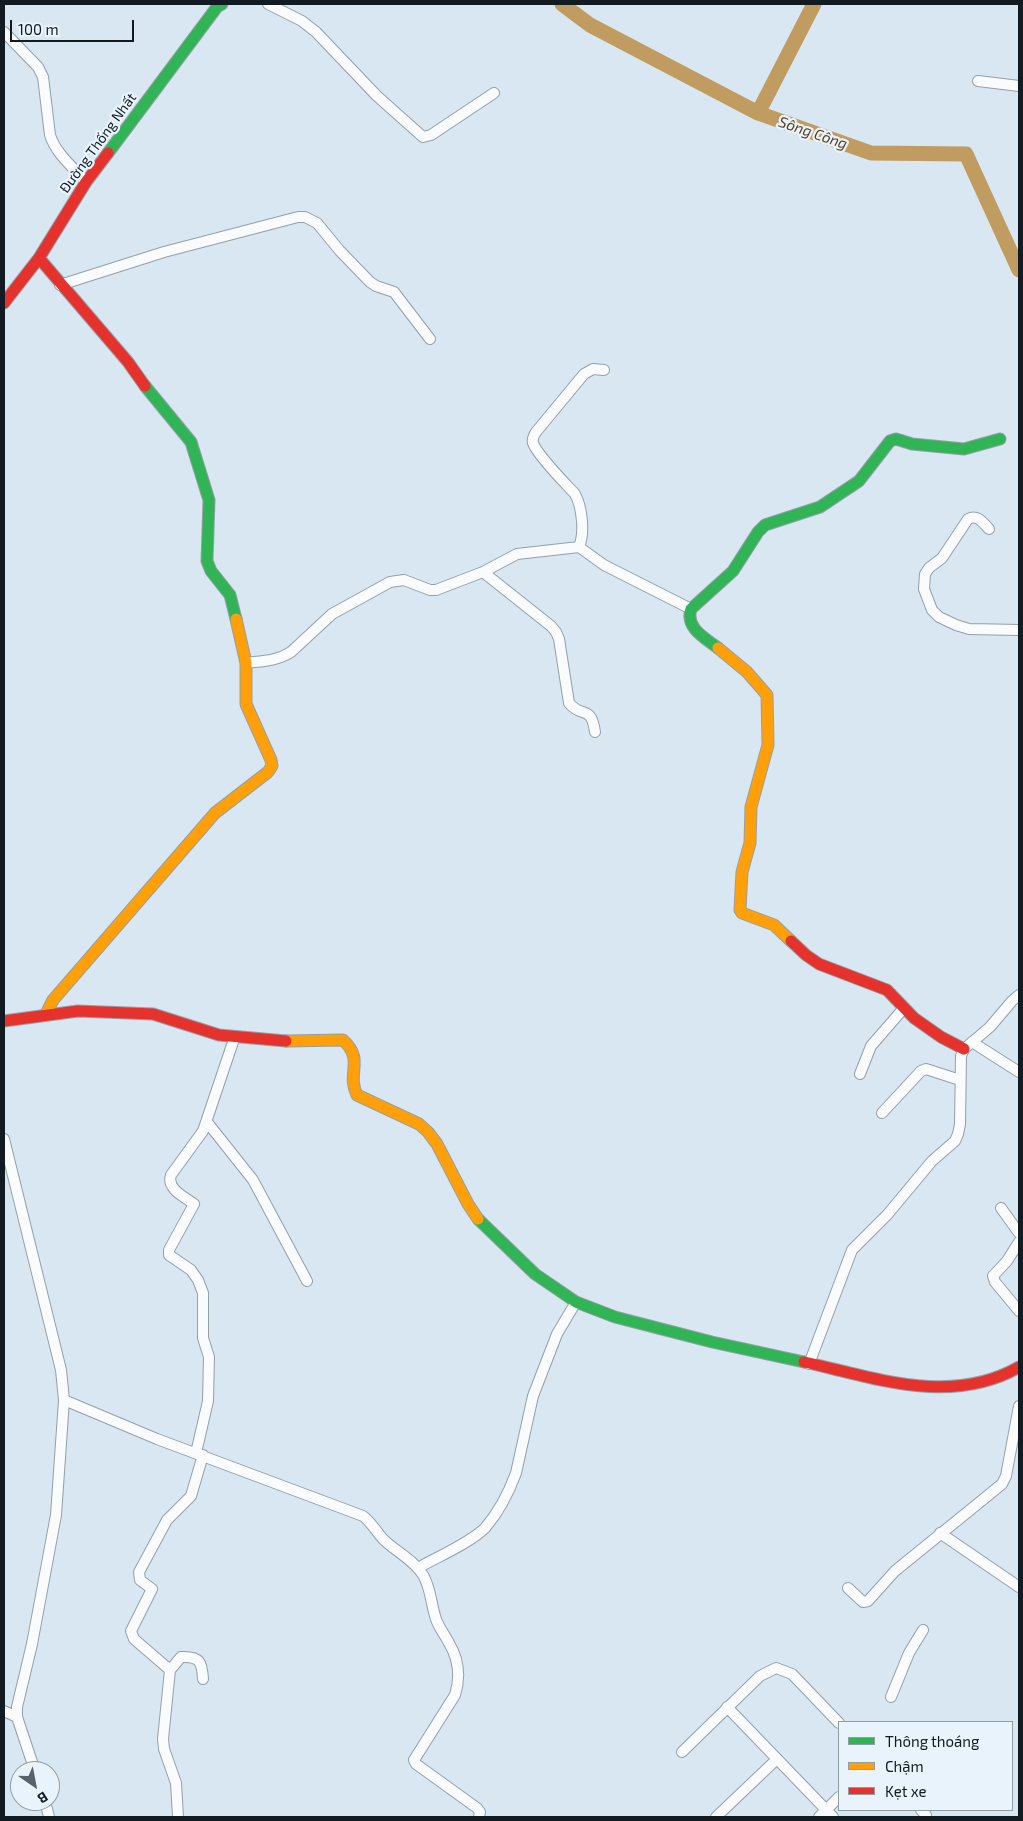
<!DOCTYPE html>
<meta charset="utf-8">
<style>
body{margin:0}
#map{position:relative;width:1023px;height:1821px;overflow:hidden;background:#d8e7f2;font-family:"Exo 2",sans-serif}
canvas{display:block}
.frame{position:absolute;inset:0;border:5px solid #121b22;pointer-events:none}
.legend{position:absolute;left:838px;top:1721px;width:175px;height:90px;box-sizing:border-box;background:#e9f3fb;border:1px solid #939da4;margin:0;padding:6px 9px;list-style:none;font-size:15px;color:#121b22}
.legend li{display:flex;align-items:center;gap:10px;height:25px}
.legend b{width:25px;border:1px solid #939da4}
.north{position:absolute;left:10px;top:1761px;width:50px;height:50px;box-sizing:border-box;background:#e9f3fb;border:1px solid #939da4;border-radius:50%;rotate:147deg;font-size:14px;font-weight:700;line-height:20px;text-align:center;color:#121b22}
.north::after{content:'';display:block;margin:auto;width:18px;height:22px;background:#57626b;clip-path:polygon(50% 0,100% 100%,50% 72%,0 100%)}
.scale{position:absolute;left:10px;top:20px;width:124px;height:22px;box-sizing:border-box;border:2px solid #121b22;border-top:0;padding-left:6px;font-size:15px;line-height:18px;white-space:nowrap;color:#121b22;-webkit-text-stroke:4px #e9f3fb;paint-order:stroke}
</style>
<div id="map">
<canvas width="1023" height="1821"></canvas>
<div class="frame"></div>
<ul class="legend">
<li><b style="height:6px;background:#30b455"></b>Thông thoáng</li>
<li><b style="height:6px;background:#ff9f0a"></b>Chậm</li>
<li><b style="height:6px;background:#e5322d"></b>Kẹt xe</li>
</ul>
<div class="north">B</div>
<div class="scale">100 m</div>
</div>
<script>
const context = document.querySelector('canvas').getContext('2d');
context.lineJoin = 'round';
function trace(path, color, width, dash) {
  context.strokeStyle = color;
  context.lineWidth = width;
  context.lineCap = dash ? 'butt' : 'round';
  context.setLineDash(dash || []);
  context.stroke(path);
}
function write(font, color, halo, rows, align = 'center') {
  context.font = font + ' "Exo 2",sans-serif';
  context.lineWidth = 4.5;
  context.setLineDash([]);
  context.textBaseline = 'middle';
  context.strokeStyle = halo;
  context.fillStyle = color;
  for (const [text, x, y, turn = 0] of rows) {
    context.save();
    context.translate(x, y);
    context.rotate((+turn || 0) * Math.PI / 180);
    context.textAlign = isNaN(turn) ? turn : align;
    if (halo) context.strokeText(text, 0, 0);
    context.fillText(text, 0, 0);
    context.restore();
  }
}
const river = new Path2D(`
 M562 4 590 25 758 113 871 153 966 154 1019 270
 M758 113 814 4`);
const street = new Path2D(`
 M268 4 302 21 316 32 377 96 423 137 431 135 494 93
 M4 32 38 67 43 77 50 135C56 154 73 167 86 182
 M978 81 1019 86
 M60 285 164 252 298 217H305L317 223 340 251 370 282 376 286 394 292 430 339
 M989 529C983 523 978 514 968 519L942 558 929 568 925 574 924 589 932 610 939 617 956 625 969 629 1019 630
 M579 547C585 532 582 507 575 494 565 483 537 455 533 443 532 439 534 435 536 432L584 374 593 369 604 370
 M483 572 551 626 556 632 559 639 569 703C582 719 591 704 595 732
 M246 663C262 661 277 661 291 652L332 614 390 582 404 580 430 590H436L483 572 517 554 579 547 604 565 691 609
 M972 1042 1019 1072
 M860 1074 871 1046 904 1008
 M882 1113 921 1071 926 1069 960 1080
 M207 1122 253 1180 307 1281
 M4 1139 61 1370 64 1400 56 1515 32 1644 17 1707V1717L35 1771
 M1001 1208 1019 1233
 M1019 1242 1007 1261 993 1276 995 1282 1019 1311
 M809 1364 852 1250 887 1215 932 1161 955 1141 958 1134 960 1124 961 1056 964 1049 990 1027 1012 1001 1019 995
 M64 1400 157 1439 363 1516C371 1522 376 1531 383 1539 395 1551 414 1560 423 1575 431 1588 431 1605 436 1619 439 1628 445 1635 449 1643 459 1660 461 1676 455 1695L414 1760 416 1764 477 1808 480 1812 479 1817
 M196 1453 208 1401 209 1357 203 1338V1293L198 1280 191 1270 169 1255V1250L194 1204C185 1197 166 1189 171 1175L203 1131 235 1036
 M203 1455 191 1496 167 1520 139 1572 140 1580 152 1589 131 1631 134 1639 170 1670 181 1657C200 1656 202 1662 203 1679
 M940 1533 1019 1587
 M418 1568C437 1557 470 1543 485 1528 498 1513 509 1492 516 1473L533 1396 557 1334 576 1302
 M848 1588 863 1602 868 1601 895 1571 1002 1484 1006 1476 1019 1406
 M170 1670 163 1739 164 1749 176 1783 178 1817
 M891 1697 909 1653 923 1630
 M727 1707 833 1817
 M4 1711 17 1717
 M682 1752 760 1676 776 1668 792 1674 839 1723
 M45 1801 49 1817
 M921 1810 926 1815
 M716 1817 777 1759
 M819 1817 839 1797`);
const fast = new Path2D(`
 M108 153 217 7 222 4
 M145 386 191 442 209 500 207 561 211 571 230 595 236 619
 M718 648C705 638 685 628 691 609L733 571 758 532 765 525 820 507 859 481 890 441 896 439 912 444 964 449 1000 439
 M478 1219 535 1274 576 1302 615 1317 712 1342 804 1362`);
const slow = new Path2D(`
 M718 648 747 672 767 695 768 745 751 807 750 843 742 872 740 910 742 913 774 925 791 941
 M46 1014 53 1000 215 813 268 772 272 766 271 760 246 704V663L236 619
 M286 1041 343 1040C365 1060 346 1073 357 1095L419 1124 428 1132 437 1144 468 1204 478 1219`);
const jam = new Path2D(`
 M39 258 128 362 145 386
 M4 303 39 258 86 182 108 153
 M791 941 806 955 819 964 887 990 914 1018 941 1037 964 1049
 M4 1021 78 1011 153 1014 219 1035 286 1041
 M804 1362C876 1378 951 1406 1019 1367`);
const streetNames = [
 ["Đường Thống Nhất",98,143,-54]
];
const waterNames = [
 ["Sông Công",813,133,19]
];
trace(river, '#c09c60', 15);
trace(street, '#94a0a8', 12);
trace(fast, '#94a0a8', 13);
trace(slow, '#94a0a8', 13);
trace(jam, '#94a0a8', 13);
trace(street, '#f9fbfd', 10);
trace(fast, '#30b455', 11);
trace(slow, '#ff9f0a', 11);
trace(jam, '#e5322d', 11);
write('14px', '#121b22', '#e9f3fb', streetNames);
write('italic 15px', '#573e1b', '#e9f3fb', waterNames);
</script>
